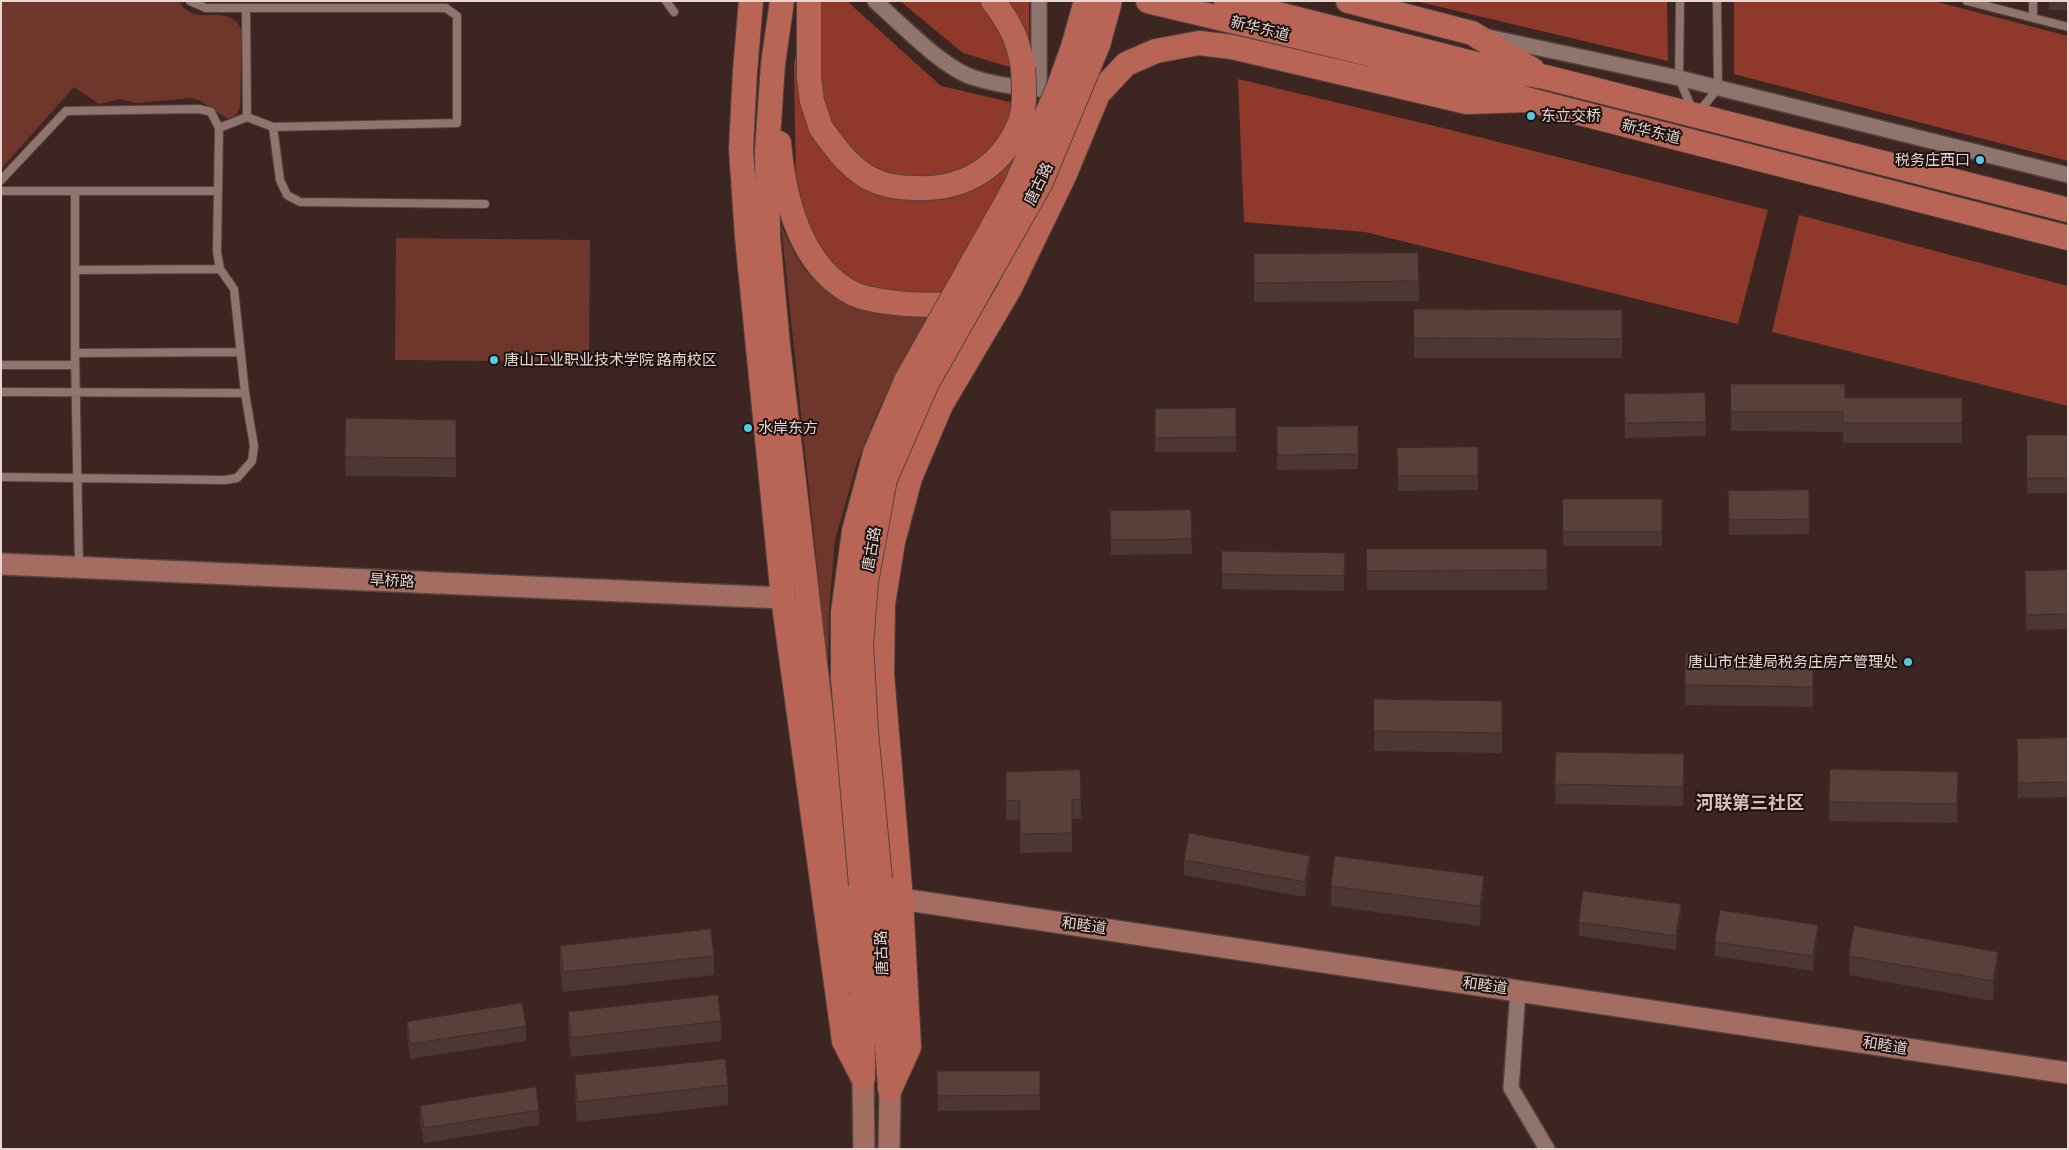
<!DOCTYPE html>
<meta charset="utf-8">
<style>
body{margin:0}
#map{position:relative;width:2069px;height:1150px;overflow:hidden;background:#3d2621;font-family:"Crimson Pro",serif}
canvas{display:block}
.frame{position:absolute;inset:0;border:2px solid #e7d7d3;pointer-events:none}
</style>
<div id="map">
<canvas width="2069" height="1150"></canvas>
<div class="frame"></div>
</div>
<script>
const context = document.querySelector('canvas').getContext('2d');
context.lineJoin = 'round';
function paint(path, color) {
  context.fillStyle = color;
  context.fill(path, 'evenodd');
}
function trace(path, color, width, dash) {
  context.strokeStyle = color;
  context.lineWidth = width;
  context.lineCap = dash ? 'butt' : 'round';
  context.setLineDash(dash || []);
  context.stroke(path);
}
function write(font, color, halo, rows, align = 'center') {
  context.font = font + ' "Crimson Pro","Noto Sans SC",serif';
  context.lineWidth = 4;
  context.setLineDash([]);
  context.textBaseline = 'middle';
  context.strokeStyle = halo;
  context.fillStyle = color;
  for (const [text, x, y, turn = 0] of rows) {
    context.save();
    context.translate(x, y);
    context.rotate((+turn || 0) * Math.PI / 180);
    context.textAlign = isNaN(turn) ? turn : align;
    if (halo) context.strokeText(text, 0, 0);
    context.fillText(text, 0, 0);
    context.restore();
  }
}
const green = new Path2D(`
 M1 1H179C195 30 227 0 242 30L240 107 236 115 228 119 199 100 191 98 137 103 119 99 99 104 74 87 1 169Z
 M781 225C788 240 795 256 805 269 836 308 883 310 928 316L879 409 857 463 835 540 829 609 828 669Z
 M396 238 590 240 589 362 395 360Z`);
const forest = new Path2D(`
 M806 1 848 2 941 86 1010 102 1027 122 1009 171 973 242 938 297 883 293 842 279 809 236 796 187 794 64Z
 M900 1H982L1002 37 1013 68 963 53Z
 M1007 1H1029V40L1013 8Z
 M1415 1H1667L1668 61Z
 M1734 1H1934L2068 36V161L1734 74Z
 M1238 79 1443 128 1768 210 1738 324 1365 232 1244 222Z
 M1799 215 2068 286V406L1772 332Z`);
const lane = new Path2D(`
 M190 1 206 8H446L457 16V123L273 127
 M666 1 674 12
 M1680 1 1679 78 1692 109
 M1967 1 2068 27
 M2033 18V1
 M1699 112 1718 88 1717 1
 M247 117 273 127 280 180 287 195 300 202 485 204
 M1 180 66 111 199 109 211 112 219 128
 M1 191H218
 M75 192V353L79 567
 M75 270 220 269
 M75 353 240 352
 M1 365H75
 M1 392 245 393
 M1 477 225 480 237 478 252 461 254 446 245 393 234 289 220 269 217 252 219 128 247 117 246 9`);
const street = new Path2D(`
 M875 1C900 23 942 67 972 77 1001 87 1033 89 1063 91
 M1488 37 1679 78 2068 175
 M1039 89V1
 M1518 991 1511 1088 1547 1149`);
const secondary = new Path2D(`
 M1 564 783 598
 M901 899 2068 1073
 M863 1078 864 1149
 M889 1149 890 1089`);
const primary = new Path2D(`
 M751 1 745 71 741 149 747 237 783 598 844 1041 863 1078
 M782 1 773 64 767 152 768 237 778 345 852 981
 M809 1V77L812 101 821 128
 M993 1C1011 25 1018 39 1023 68
 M1148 1C1275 32 1405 59 1529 100L2068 238
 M1226 1 1496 69 1545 77 2068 210
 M1348 1 1472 33 1533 70
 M779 143C784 198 800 267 854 294 870 301 889 302 906 304 925 305 948 306 966 301
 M880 879 884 1005 890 1087
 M861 885 863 1073
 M890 1089 909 1047 901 899 882 674 883 604 893 542 910 478 941 405 1009 290 1065 174 1098 94 1126 64 1156 51 1199 43 1232 47 1467 102 1529 100`);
const primaryBridge = new Path2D(`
 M821 128C836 149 853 173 878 182 890 187 903 188 916 188 962 190 1000 169 1019 125 1026 108 1024 86 1023 68
 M880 879 866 731 861 645 866 582 885 479 927 383 1041 182 1098 45 1110 1
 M861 885 843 679V612L854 531 875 453 906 381 1015 187 1059 86 1073 47 1086 1`);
const wall = new Path2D(`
 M2049 1H2068V10H2049Z
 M1254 254 1419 281V301L1254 302Z
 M1414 309 1622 310V358H1414Z
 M1731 384 1845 398H1962V443H1843V432L1731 431Z
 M1705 393 1706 436 1625 438 1624 394Z
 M1236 408V452H1155V409Z
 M346 418 456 420V477L345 476Z
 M1358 426V469L1277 470V427Z
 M2027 435H2068V493H2027Z
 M1478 447V490L1398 491 1397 448Z
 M1809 490V534L1729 535 1728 491Z
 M1563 499H1662V546H1563Z
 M1191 510 1192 554 1111 555 1110 511Z
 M1367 549H1547V590H1367Z
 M1222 551 1345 553 1344 591 1222 589Z
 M2068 570V629L2026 630 2025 585Z
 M1686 653 1813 655V707L1685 705Z
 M1374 699 1502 701V753L1374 751Z
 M2068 738V797L2018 798 2017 739Z
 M1556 752 1684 754 1683 806 1555 804Z
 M1830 769 1958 772 1957 823 1829 821Z
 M1080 770 1081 819H1072V852L1020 853V820H1006V772Z
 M1184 860 1310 871 1305 897 1184 875Z
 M1331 886 1484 896 1480 926 1331 906Z
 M1681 919 1676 950 1579 936V922Z
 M1818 939 1813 971 1715 956V942Z
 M560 946 714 956V975L563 992 560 966Z
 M1849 956 1998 972 1993 1001 1849 975Z
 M568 1012 721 1021V1041L571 1057 568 1031Z
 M407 1022 526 1026V1041L410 1059 407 1036Z
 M937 1071H1040V1110L938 1111Z
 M575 1075 728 1085V1105L577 1122 575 1095Z
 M420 1106 539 1110V1125L424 1143 420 1121Z`);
const shadedWall = new Path2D(`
 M1310 856V871L1305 897V882Z
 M1484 876V896L1480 926V906Z
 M1681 904V919L1676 950V936Z
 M1818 925V939L1813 971V956Z
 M1998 952V972L1993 1001V981Z`);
const building = new Path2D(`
 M1418 253 1419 281 1254 283V254Z
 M1414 309 1622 310V339L1414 338Z
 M1731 384H1845V398H1962V423H1843V412H1731Z
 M1705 393 1706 422 1625 423 1624 394Z
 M1236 408V437L1155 438V409Z
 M346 418 456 420V458L345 457Z
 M1358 426V454L1277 455V427Z
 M2027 435H2068V478H2027Z
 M1478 447V476H1398L1397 448Z
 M1809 490V519L1729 520 1728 491Z
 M1563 499H1662V532H1563Z
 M1191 510 1192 539 1111 540 1110 511Z
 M1367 549H1547V570L1367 571Z
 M1222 551 1345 553 1344 576 1222 574Z
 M2068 570V614L2026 615 2025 571Z
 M1686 653 1813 655V687L1685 685Z
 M1374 699 1502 701V733L1374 731Z
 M2068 738V782L2018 783 2017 739Z
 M1556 752 1684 754 1683 787 1555 784Z
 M1830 769 1958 772 1957 804 1829 802Z
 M1080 770 1081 799 1072 800V833L1020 834V800L1006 801V772Z
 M1189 833 1310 856 1305 882 1184 860Z
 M1335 856 1484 876 1480 906 1331 886Z
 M1583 891 1681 904 1676 936 1579 922Z
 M1720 910 1818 925 1813 956 1715 942Z
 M1854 926 1998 952 1993 981 1849 956Z
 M711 929 714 956 563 972 560 946Z
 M718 995 721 1021 571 1038 568 1012Z
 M522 1003 526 1026 410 1044 407 1022Z
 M725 1059 728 1085 577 1102 575 1075Z
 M937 1071H1040V1095L938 1096Z
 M536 1087 539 1110 424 1128 420 1106Z`);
const markers = [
 [1531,116,5,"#56c9e0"],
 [1980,160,5,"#56c9e0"],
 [494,360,5,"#56c9e0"],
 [748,428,5,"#56c9e0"],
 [1908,662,5,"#56c9e0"]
];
const streetNames = [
 ["新华东道",1260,29,14],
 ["新华东道",1651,132,14],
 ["唐古路",1039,184,-64],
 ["唐古路",872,549,-80],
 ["旱桥路",392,581,3],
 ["和睦道",1084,926,8],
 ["唐古路",882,953,-92],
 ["和睦道",1485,986,8],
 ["和睦道",1885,1046,9]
];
const poiNames = [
 ["东立交桥",1541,116],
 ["税务庄西口",1970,160,"right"],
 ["唐山工业职业技术学院 路南校区",504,360],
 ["水岸东方",758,428],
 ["唐山市住建局税务庄房产管理处",1898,662,"right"]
];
const quarterNames = [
 ["河联第三社区",1750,803]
];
paint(green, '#6f372b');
paint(forest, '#8e3929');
trace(lane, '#56433e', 10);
trace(street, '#56433e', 18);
trace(secondary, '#56433e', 24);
trace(primary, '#56433e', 26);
trace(lane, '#90756f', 8);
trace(street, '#90756f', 15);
trace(secondary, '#a46d62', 21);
trace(primary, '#b86555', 24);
trace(primaryBridge, '#56433e', 26, []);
trace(primaryBridge, '#b86555', 24);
paint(wall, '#4d3733');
paint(shadedWall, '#3e2d29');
paint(building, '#59403b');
trace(building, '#3e2d29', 1);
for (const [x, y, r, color] of markers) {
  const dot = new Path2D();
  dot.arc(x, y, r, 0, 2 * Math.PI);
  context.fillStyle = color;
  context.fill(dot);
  trace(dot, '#1d1210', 2);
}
write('15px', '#e7d7d3', '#1d1210', streetNames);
write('15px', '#e7d7d3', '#1d1210', poiNames, 'left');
write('bold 18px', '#dbbdb6', '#1d1210', quarterNames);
</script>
